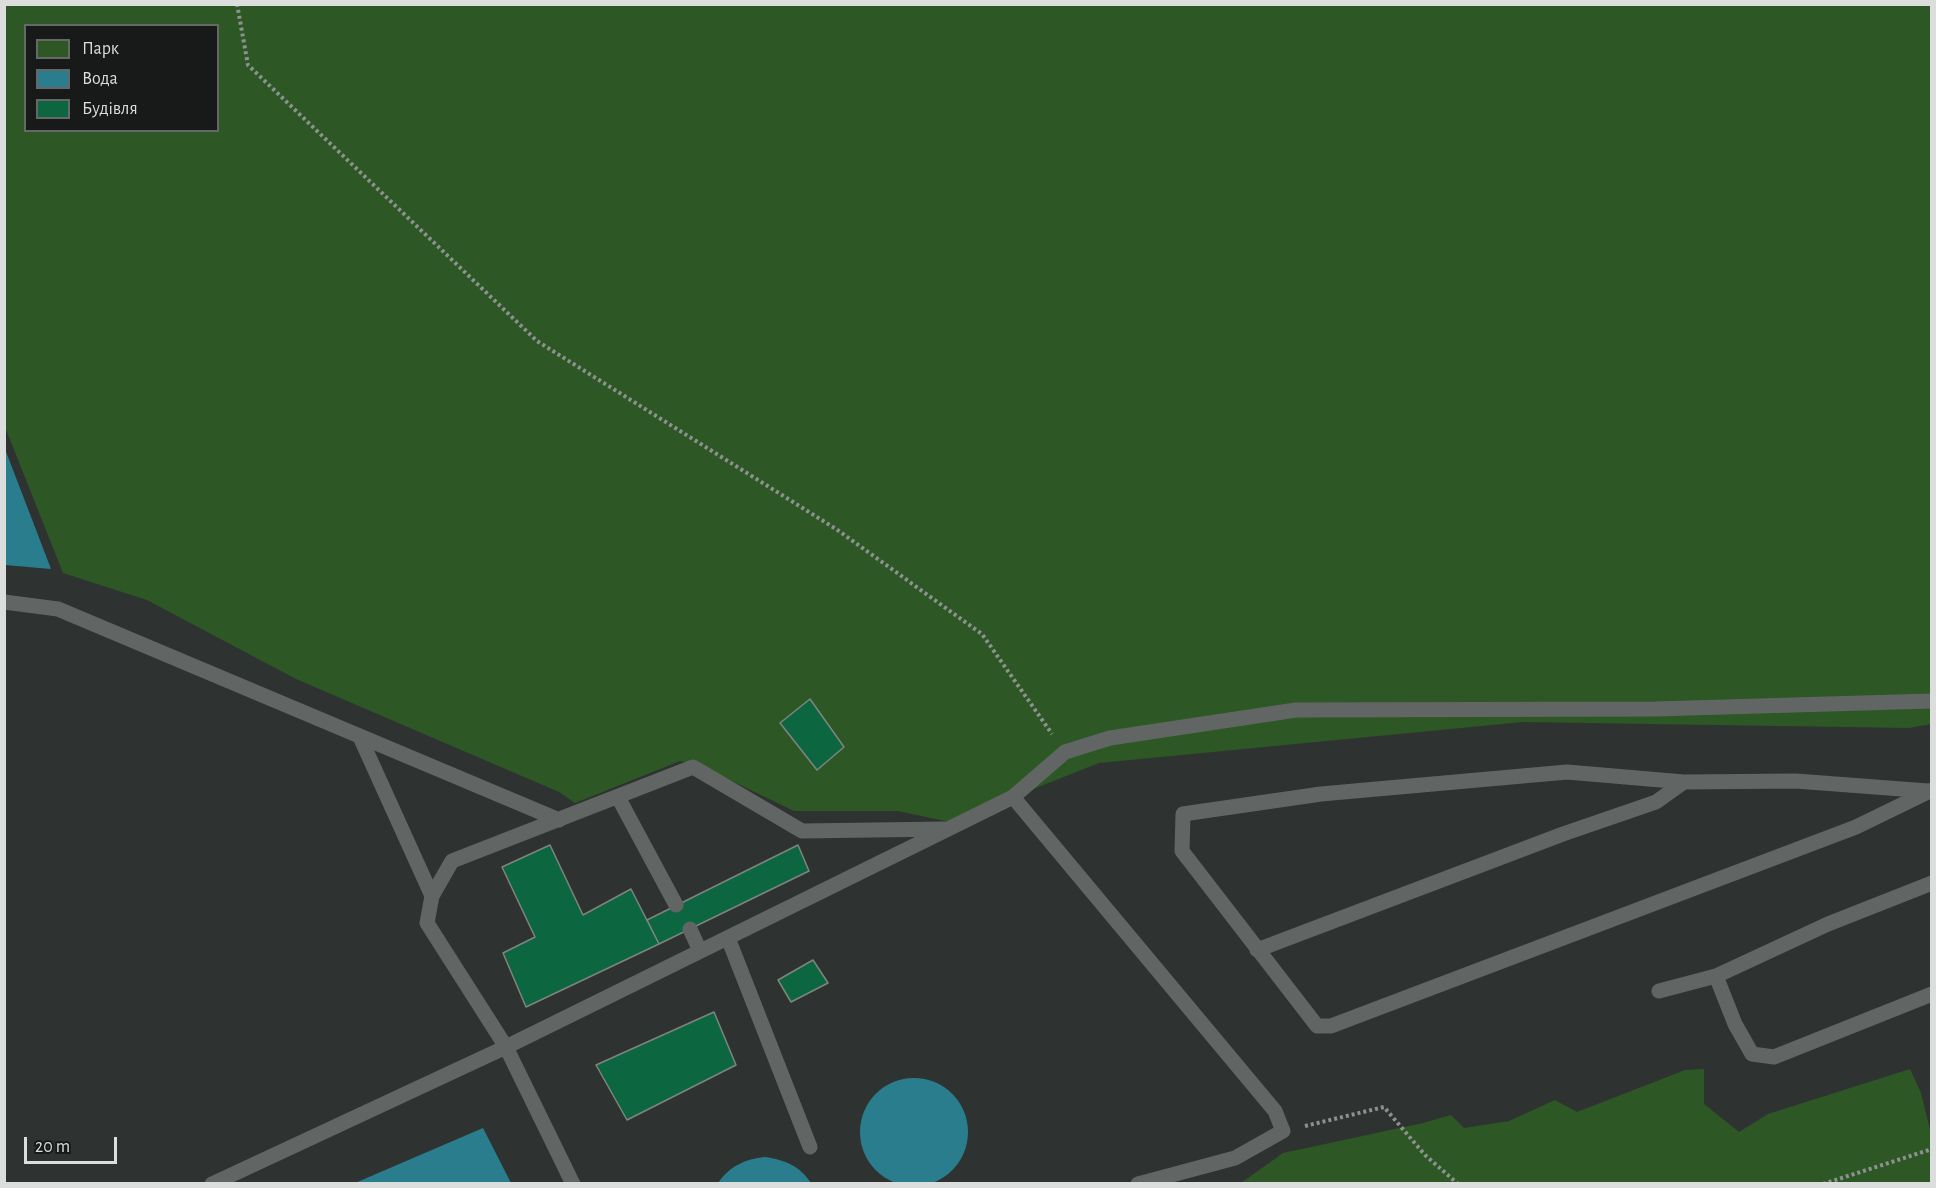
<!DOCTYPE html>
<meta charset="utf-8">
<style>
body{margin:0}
#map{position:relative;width:1936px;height:1188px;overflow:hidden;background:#2e3331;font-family:"Alegreya Sans",sans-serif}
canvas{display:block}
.frame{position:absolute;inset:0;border:6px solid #dbdedd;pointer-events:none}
.legend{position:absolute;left:24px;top:24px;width:195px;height:108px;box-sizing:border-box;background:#181a19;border:2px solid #666867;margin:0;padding:8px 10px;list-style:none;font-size:18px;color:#dbdedd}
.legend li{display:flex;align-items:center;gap:12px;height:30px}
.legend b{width:30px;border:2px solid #666867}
.scale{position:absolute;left:24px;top:1137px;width:93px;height:27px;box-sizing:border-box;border:3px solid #dbdedd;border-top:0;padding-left:8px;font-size:18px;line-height:21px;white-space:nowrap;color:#dbdedd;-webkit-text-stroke:4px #181a19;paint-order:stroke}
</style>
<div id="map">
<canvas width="1936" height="1188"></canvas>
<div class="frame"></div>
<ul class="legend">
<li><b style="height:16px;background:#2e5726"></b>Парк</li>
<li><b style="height:16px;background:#2a7d8d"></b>Вода</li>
<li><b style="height:16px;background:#0c6740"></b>Будівля</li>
</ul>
<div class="scale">20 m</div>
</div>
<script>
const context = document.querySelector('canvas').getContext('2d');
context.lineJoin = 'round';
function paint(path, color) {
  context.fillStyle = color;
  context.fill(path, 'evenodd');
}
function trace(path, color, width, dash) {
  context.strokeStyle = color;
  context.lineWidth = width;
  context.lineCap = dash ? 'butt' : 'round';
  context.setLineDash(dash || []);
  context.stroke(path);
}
const green = new Path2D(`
 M5 5H1931V724L1909 728 1523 722 1099 763 950 822 898 811H794L701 766 680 761 575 803 559 792 296 679 147 600 63 573 5 427ZM26 26H218V130H26Z
 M1704 1069V1104L1739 1132 1768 1114 1910 1069 1921 1093 1931 1134V1183H1241L1283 1153 1423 1123 1451 1115 1464 1128 1509 1121 1555 1100 1577 1112 1685 1070Z`);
const water = new Path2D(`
 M4 449H5L51 569 5 565Z
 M860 1132a54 54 0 1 1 108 0a54 54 0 1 1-108 0Z
 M483 1128 511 1183H355Z
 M765 1157C785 1160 800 1166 811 1183H718C730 1166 745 1159 765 1157Z`);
const building = new Path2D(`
 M810 699 844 747 817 770 780 723Z
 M550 845 583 915 631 889 659 944 526 1007 503 953 535 937 502 867Z
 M798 845 809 871 659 944 647 920Z
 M813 960 828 983 791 1002 778 980Z
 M714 1012 736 1065 627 1120 596 1065Z`);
const path = new Path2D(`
 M237 4 248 65 537 341 836 529 982 634 1052 734
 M1305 1126 1384 1107 1425 1155 1458 1184
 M1823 1184 1932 1149`);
const service = new Path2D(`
 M4 602 58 609 559 820
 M360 737 432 896
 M1928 791 1796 781 1684 782 1567 772 1321 794 1183 814 1182 851 1317 1026H1331L1856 827 1932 790
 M618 797 676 905
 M1013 797 1275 1111 1283 1131 1235 1158 1138 1184
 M690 929 700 951
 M728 938 810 1147
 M1257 950 1563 834 1656 802 1684 782
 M1716 976 1735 1024 1752 1054 1774 1057 1932 994
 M1659 991 1716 976 1828 924 1932 883
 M212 1184 506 1047 427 923 432 896 452 861 693 767 802 831 945 829
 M573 1184 506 1047 1013 797 1065 752 1110 738 1296 710 1655 709 1932 701`);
paint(green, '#2e5726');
paint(water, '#2a7d8d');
paint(building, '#0c6740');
trace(building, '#808481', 1.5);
trace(path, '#8d918f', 4, [3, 3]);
trace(service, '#616665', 15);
</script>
